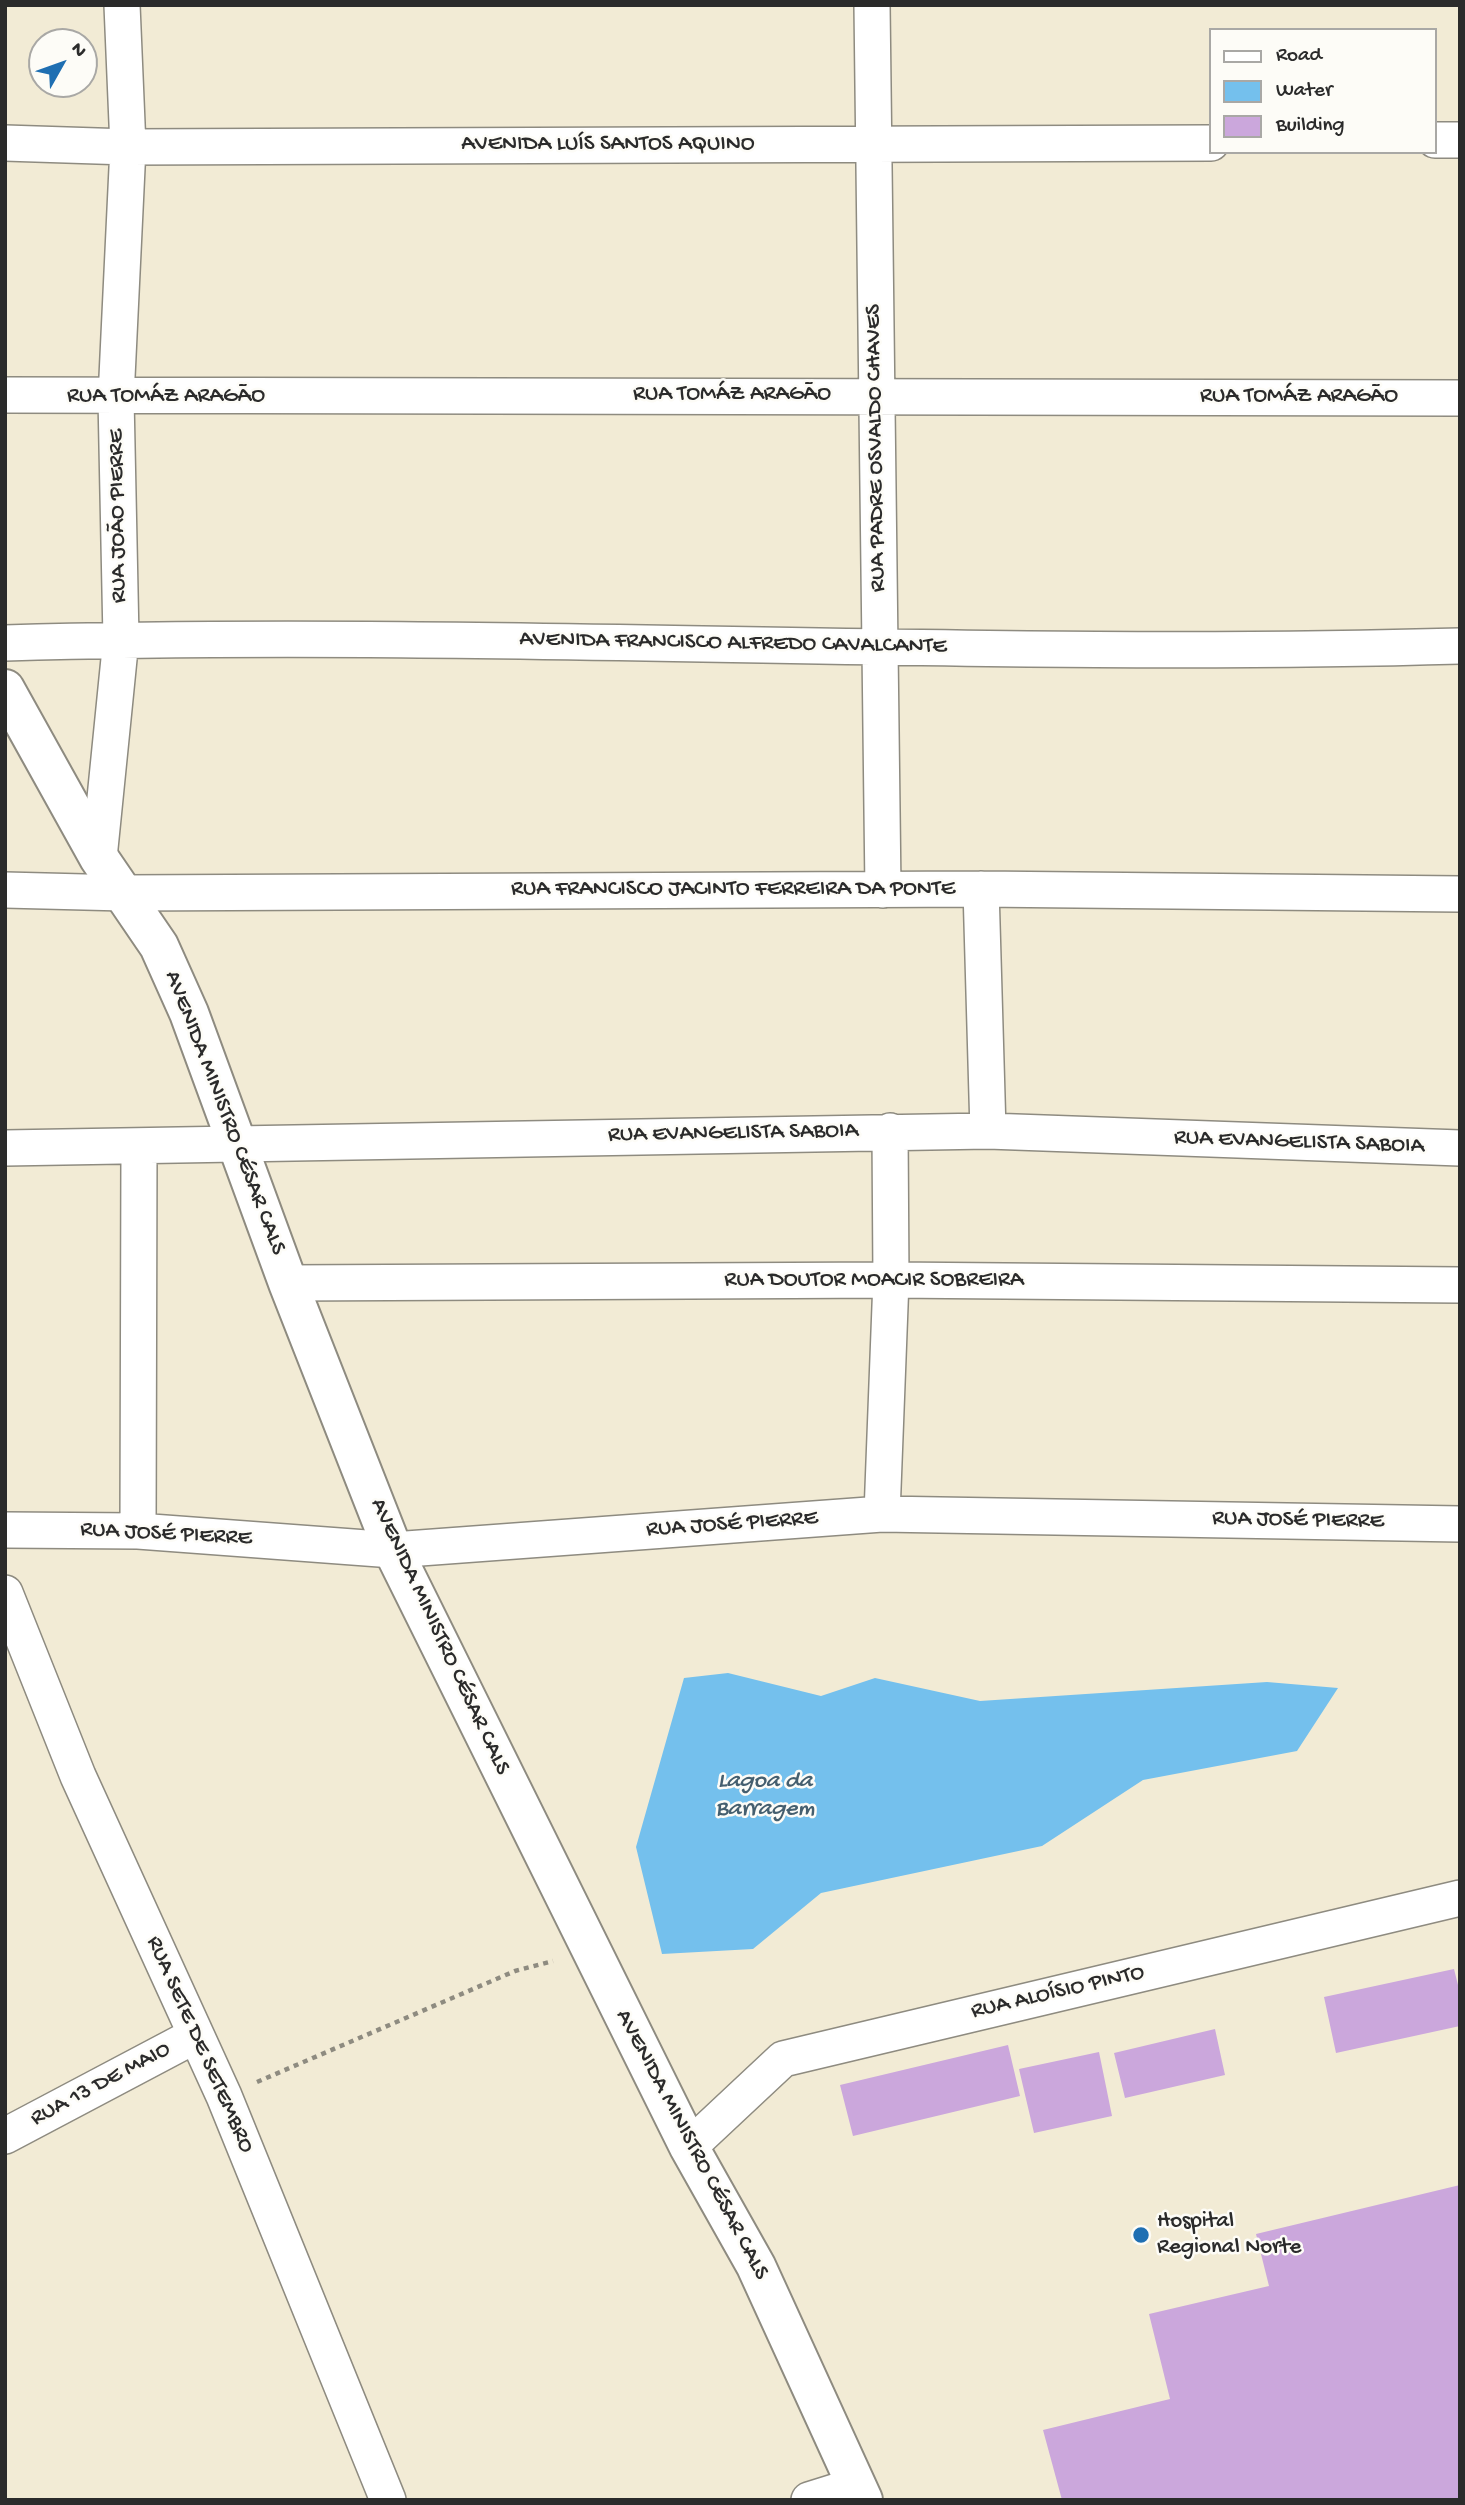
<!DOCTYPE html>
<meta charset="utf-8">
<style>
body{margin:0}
#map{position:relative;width:1465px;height:2505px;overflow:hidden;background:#f2ebd5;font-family:"Gochi Hand",sans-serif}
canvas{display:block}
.frame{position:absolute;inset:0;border:7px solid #2b2b2b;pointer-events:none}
.legend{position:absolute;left:1209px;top:28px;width:228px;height:126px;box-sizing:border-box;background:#fdfcf7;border:2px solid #a9a8a5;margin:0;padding:9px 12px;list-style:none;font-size:21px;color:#2b2b2b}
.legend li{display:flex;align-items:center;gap:14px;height:35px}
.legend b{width:35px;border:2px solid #a9a8a5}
.north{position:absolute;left:28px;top:28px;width:70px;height:70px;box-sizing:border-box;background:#fdfcf7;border:2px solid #a9a8a5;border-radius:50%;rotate:50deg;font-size:19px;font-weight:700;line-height:28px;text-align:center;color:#2b2b2b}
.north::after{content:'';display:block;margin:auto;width:24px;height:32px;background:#1f6fb2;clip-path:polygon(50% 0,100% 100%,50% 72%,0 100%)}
</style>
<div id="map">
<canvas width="1465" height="2505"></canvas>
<div class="frame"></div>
<ul class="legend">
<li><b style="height:9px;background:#fff"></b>Road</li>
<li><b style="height:19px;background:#74c0ed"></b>Water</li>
<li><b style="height:19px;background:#cba7dc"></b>Building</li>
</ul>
<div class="north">N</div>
</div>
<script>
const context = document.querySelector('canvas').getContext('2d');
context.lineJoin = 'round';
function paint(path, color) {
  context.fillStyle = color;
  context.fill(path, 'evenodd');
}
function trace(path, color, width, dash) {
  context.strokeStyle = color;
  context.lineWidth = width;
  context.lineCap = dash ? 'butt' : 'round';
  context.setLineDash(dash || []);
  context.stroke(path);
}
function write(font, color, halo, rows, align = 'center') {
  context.font = font + ' "Gochi Hand",sans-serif';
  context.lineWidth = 5;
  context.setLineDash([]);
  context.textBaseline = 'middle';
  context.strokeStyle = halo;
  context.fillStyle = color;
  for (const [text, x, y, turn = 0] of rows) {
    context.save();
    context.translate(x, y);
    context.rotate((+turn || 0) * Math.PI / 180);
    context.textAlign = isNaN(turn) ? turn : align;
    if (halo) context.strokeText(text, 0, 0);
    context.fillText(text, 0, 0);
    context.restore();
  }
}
const water = new Path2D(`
 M728 1673 821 1696 875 1678 980 1701 1267 1682 1338 1688 1297 1751 1143 1780 1042 1846 821 1893 753 1949 662 1954 636 1847 684 1678Z`);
const building = new Path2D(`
 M1454 1969 1460 1993V2026L1336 2053 1324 1997Z
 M1215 2029 1225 2075 1125 2098 1114 2053Z
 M1008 2045 1020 2096 853 2136 840 2085Z
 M1099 2052 1112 2116 1034 2133 1019 2069Z
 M1460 2185V2500H1062L1043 2430 1170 2399 1149 2314 1269 2286 1256 2234Z`);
const path = new Path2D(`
 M257 2082 515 1971 553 1961`);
const minor = new Path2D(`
 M872 5 883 890
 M1435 140H1460
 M5 143 128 147 1211 143
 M5 395 1460 398
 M5 643C490 629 975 660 1460 646
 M99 858 121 639 116 398 128 147 122 5
 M981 889 988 1131
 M5 890 124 893 981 889 1460 894
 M5 1148 988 1131 1460 1148
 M288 1283 891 1280 1460 1285
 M882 1514 891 1280 890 1131
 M5 1530 138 1531 393 1550 882 1514 1460 1524
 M138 1531 139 1148
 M5 1593 78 1776 224 2096 388 2500
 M5 2136 196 2035
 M689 2147 783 2059 1460 1898
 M809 2500 857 2485`);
const secondary = new Path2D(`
 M5 689 99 858 159 946 189 1013 288 1283 393 1550 689 2147 756 2266 863 2500`);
const markers = [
 [1141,2235,9,"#1f6fb2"]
];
const streetNames = [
 ["AVENIDA LUÍS SANTOS AQUINO",608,145],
 ["RUA TOMÁZ ARAGÃO",732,395],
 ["RUA TOMÁZ ARAGÃO",166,397],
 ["RUA TOMÁZ ARAGÃO",1299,397],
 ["RUA PADRE OSVALDO CHAVES",877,448,-91],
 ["RUA JOÃO PIERRE",119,516,-91],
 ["AVENIDA FRANCISCO ALFREDO CAVALCANTE",733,644,1],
 ["RUA FRANCISCO JACINTO FERREIRA DA PONTE",733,890],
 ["AVENIDA MINISTRO CÉSAR CALS",224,1113,69],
 ["RUA EVANGELISTA SABOIA",733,1134,-1],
 ["RUA EVANGELISTA SABOIA",1299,1143,2],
 ["RUA DOUTOR MOACIR SOBREIRA",874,1281],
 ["RUA JOSÉ PIERRE",1298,1521,1],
 ["RUA JOSÉ PIERRE",732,1525,-4],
 ["RUA JOSÉ PIERRE",166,1535,3],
 ["AVENIDA MINISTRO CÉSAR CALS",439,1637,65],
 ["RUA ALOÍSIO PINTO",1058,1993,-13],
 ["RUA SETE DE SETEMBRO",199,2045,66],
 ["RUA 13 DE MAIO",101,2085,-28],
 ["AVENIDA MINISTRO CÉSAR CALS",691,2145,62]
];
const poiNames = [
 ["Hospital",1157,2222],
 ["Regional Norte",1157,2248]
];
const waterNames = [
 ["Lagoa da",765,1782],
 ["Barragem",765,1810]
];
paint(water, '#74c0ed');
paint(building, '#cba7dc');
trace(minor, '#8e8b80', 38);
trace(secondary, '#8e8b80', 42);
trace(path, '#8e8b80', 4.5, [5, 5]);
trace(minor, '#fff', 35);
trace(secondary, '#fff', 38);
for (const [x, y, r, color] of markers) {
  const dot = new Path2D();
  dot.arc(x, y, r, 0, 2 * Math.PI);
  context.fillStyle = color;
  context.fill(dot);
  trace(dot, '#fdfcf7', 2.5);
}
write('23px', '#2b2b2b', '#fdfcf7', streetNames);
write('23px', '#2b2b2b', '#fdfcf7', poiNames, 'left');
write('italic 24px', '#455f6f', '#fdfcf7', waterNames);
</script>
